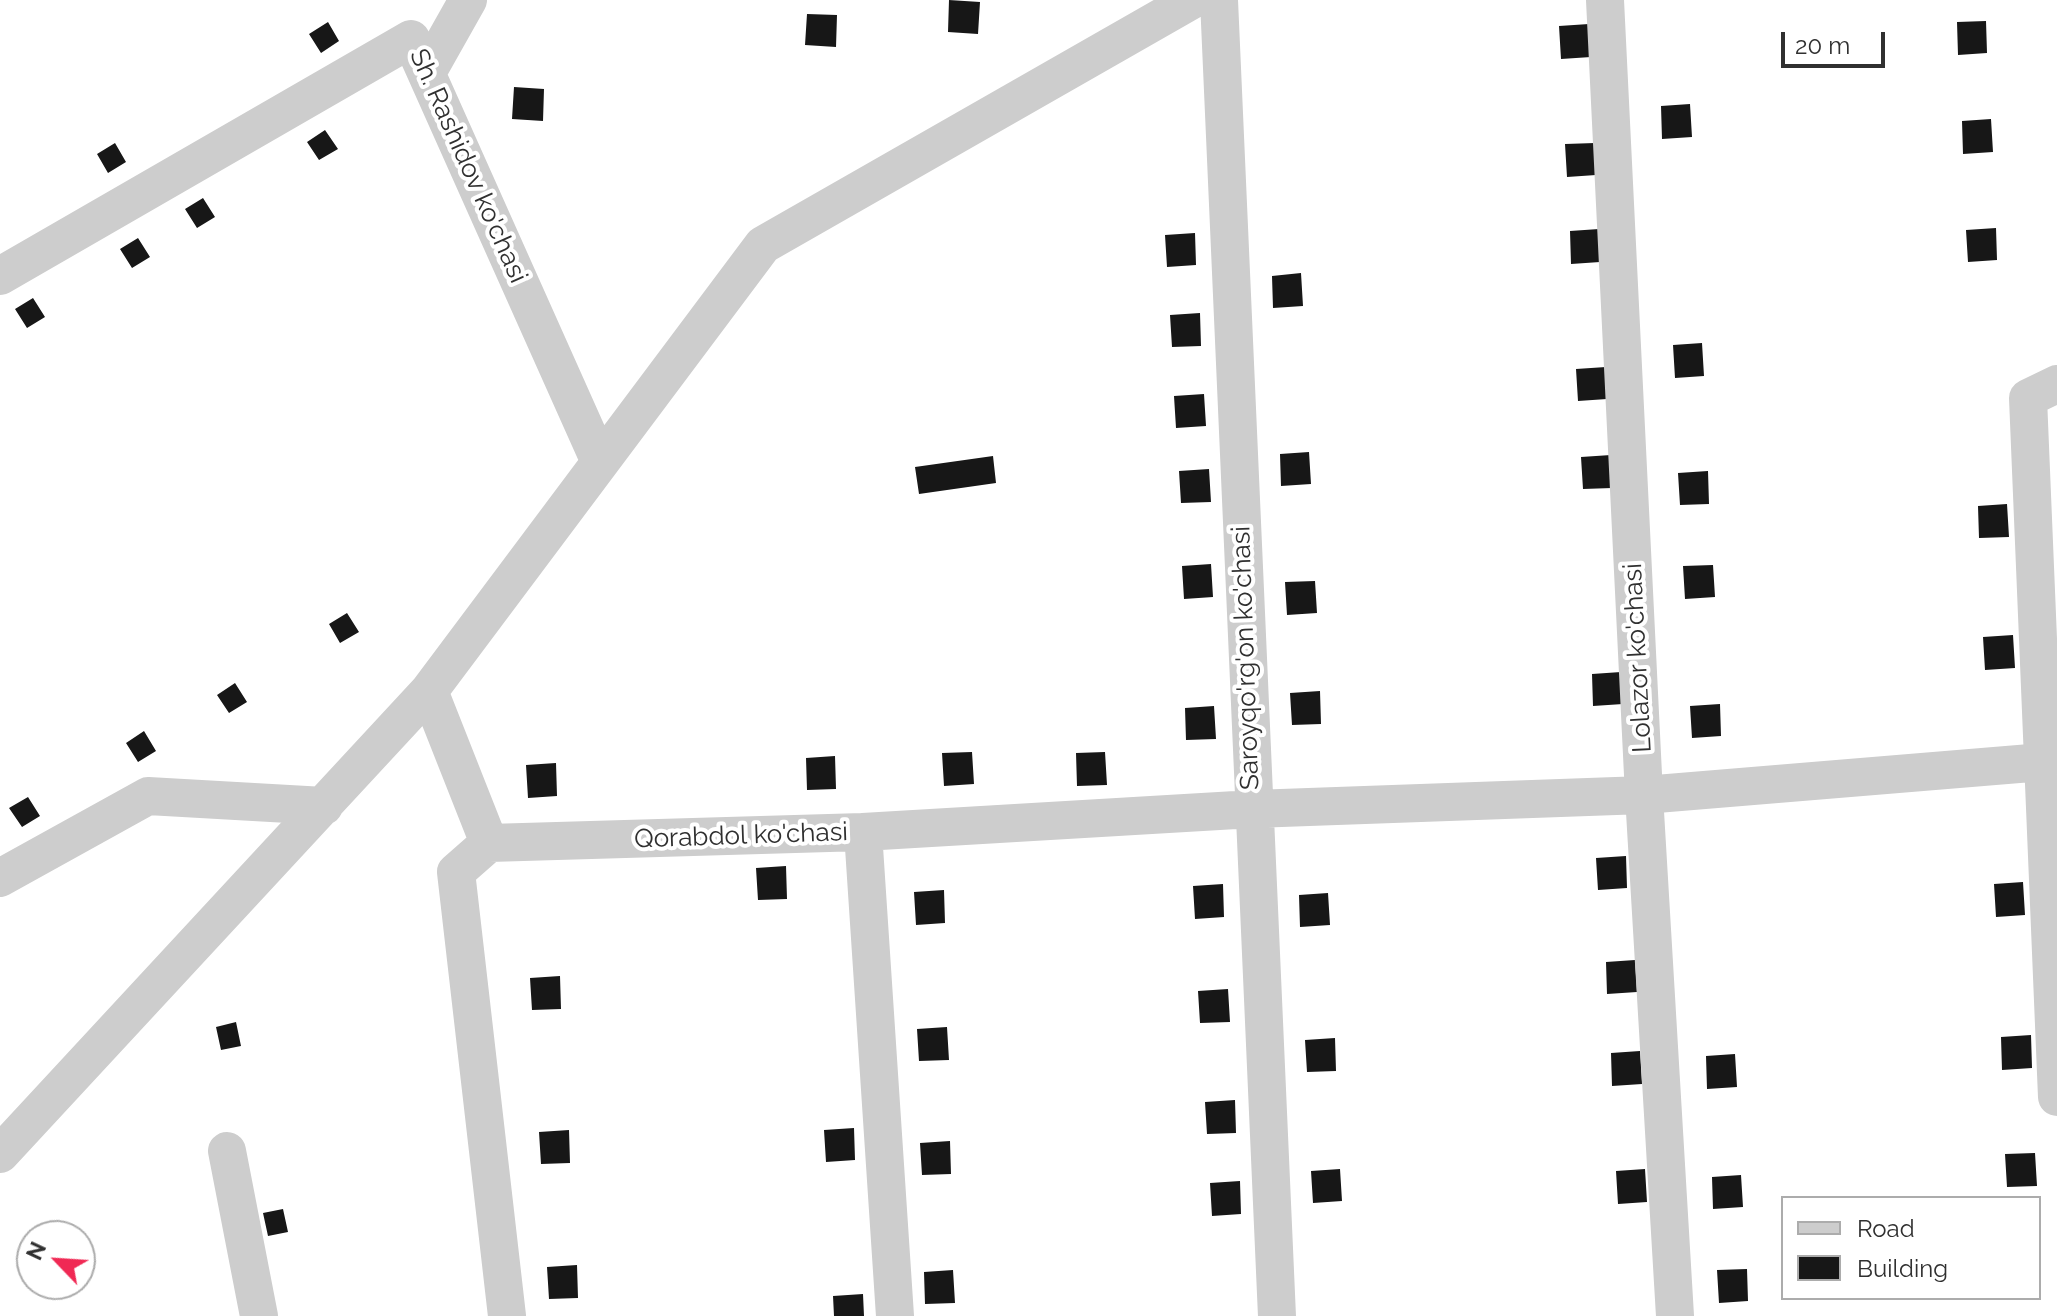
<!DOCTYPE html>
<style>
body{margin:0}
#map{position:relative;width:2057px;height:1316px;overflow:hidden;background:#fff;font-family:Raleway,sans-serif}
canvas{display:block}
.legend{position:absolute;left:1781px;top:1196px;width:260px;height:104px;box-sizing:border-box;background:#fff;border:2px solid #acacac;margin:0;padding:10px 14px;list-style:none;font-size:24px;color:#303030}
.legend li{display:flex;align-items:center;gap:16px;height:40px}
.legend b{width:40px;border:2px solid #acacac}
.north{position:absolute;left:16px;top:1220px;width:80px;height:80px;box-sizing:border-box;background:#fff;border:2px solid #acacac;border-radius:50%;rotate:295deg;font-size:22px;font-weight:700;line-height:32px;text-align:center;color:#303030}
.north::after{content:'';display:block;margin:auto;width:28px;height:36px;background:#f02954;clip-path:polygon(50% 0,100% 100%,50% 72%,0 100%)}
.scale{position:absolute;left:1781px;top:32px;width:104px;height:36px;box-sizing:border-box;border:4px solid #303030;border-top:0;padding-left:10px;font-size:24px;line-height:28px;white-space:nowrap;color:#303030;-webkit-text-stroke:6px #fff;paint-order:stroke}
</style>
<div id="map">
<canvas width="2057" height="1316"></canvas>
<ul class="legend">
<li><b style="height:10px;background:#cdcdcd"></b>Road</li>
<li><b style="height:22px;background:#171717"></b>Building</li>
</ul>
<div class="north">N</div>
<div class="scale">20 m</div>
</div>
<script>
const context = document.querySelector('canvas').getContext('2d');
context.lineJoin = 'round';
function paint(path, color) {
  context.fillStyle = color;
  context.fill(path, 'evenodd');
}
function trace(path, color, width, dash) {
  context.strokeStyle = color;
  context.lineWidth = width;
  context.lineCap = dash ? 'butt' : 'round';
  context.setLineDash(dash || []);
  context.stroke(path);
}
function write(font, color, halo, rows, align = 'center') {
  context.font = font + ' Raleway,sans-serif';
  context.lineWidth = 8;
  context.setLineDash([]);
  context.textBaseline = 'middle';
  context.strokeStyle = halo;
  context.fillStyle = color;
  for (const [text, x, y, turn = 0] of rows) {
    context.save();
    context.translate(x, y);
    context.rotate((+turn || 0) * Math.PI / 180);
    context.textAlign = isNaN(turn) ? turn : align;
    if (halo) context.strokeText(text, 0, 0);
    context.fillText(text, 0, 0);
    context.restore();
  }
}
const building = new Path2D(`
 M949 0 980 2 978 34 948 32Z
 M807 14 837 15 836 47 805 45Z
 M1986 21 1987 53 1958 55 1957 22Z
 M328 22 339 41 321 53 309 34Z
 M1589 24 1591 57 1561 59 1559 26Z
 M514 87 544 89 543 121 512 119Z
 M1690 104 1692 137 1662 139 1661 106Z
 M1991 119 1993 152 1963 154 1962 121Z
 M325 130 338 149 319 160 307 142Z
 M115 143 126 162 108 173 97 154Z
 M1595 143 1596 175 1567 177 1565 144Z
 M203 198 215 217 197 228 185 209Z
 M1996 228 1997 260 1968 262 1966 230Z
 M1599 229 1600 262 1571 264 1570 231Z
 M1195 233 1196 265 1167 267 1165 235Z
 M138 238 150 257 132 268 120 249Z
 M1301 273 1303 306 1273 308 1272 276Z
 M33 298 45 317 27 328 15 309Z
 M1200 313 1201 346 1172 347 1170 315Z
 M1702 343 1704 376 1675 378 1673 345Z
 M1606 367 1607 399 1578 401 1576 369Z
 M1204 394 1206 426 1176 428 1174 396Z
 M1309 452 1311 484 1281 486 1280 454Z
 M1611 455 1612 488 1583 489 1581 457Z
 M993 456 996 483 919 494 915 467Z
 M1209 469 1211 502 1181 503 1179 471Z
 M1708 471 1709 504 1680 505 1678 473Z
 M2007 504 2009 537 1979 538 1978 506Z
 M1211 564 1213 597 1184 599 1182 566Z
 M1713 565 1715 597 1685 599 1683 566Z
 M1315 581 1317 613 1287 615 1285 582Z
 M347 613 359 632 340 643 329 624Z
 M2013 635 2015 668 1985 670 1983 637Z
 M1621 672 1623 704 1593 706 1592 674Z
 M235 683 247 702 229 713 217 695Z
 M1320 691 1321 724 1292 725 1290 693Z
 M1720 704 1721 736 1692 738 1690 706Z
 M1214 706 1216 739 1186 740 1185 708Z
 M144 731 156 751 138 762 126 743Z
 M972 752 974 784 944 786 942 753Z
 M1105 752 1107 785 1077 786 1076 753Z
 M835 756 836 789 807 790 806 758Z
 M556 763 557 796 528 798 526 765Z
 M28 797 40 816 22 827 9 808Z
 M1626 856 1627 888 1598 890 1596 858Z
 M786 866 787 899 758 900 756 868Z
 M2023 882 2025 915 1996 917 1994 884Z
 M1223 884 1224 917 1195 919 1193 886Z
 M944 890 945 923 916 925 914 892Z
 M1328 893 1330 925 1300 927 1299 895Z
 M1635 960 1637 992 1607 994 1606 962Z
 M560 976 561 1009 532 1010 530 978Z
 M1228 989 1230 1022 1200 1023 1198 991Z
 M236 1022 241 1046 221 1050 216 1027Z
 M947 1027 949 1060 919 1061 917 1029Z
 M2031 1035 2032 1068 2002 1070 2001 1037Z
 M1335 1038 1336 1071 1307 1072 1305 1040Z
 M1640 1051 1642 1084 1612 1086 1611 1053Z
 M1735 1054 1737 1087 1707 1089 1706 1056Z
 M1235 1100 1236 1133 1207 1134 1205 1102Z
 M854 1128 855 1160 826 1162 824 1130Z
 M569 1130 570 1163 541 1164 539 1132Z
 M950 1141 951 1174 922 1175 920 1143Z
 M2035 1153 2037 1186 2007 1187 2005 1154Z
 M1340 1169 1342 1201 1313 1203 1311 1171Z
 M1645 1169 1647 1202 1618 1204 1616 1171Z
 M1741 1175 1743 1207 1713 1209 1712 1177Z
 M1240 1181 1241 1214 1212 1216 1210 1183Z
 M283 1209 288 1232 268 1236 263 1213Z
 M577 1265 578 1298 549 1299 547 1267Z
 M1747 1269 1748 1301 1719 1303 1717 1270Z
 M953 1270 955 1303 925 1304 924 1272Z
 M863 1294 864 1316H834L833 1296Z`);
const street = new Path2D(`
 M1219 0 1277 1316
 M1605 0 1644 795 1675 1316
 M428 71 468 0
 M0 276 411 39 600 462
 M2057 384 2028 398 2057 1097
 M429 691 489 843 863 832 1253 809 1644 795 2043 762
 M863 832 895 1316
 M489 843 456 872 507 1316
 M0 878 148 796 324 806
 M227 1151 259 1316
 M0 1154 429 691 763 245 1192 0`);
const streetNames = [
 ["Sh. Rashidov ko'chasi",468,166,66],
 ["Saroyqo'rg'on ko'chasi",1246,658,-92],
 ["Lolazor ko'chasi",1638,658,-93],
 ["Qorabdol ko'chasi",741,836,-2]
];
paint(building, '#171717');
trace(street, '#cdcdcd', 38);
write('26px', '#303030', '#fff', streetNames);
</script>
